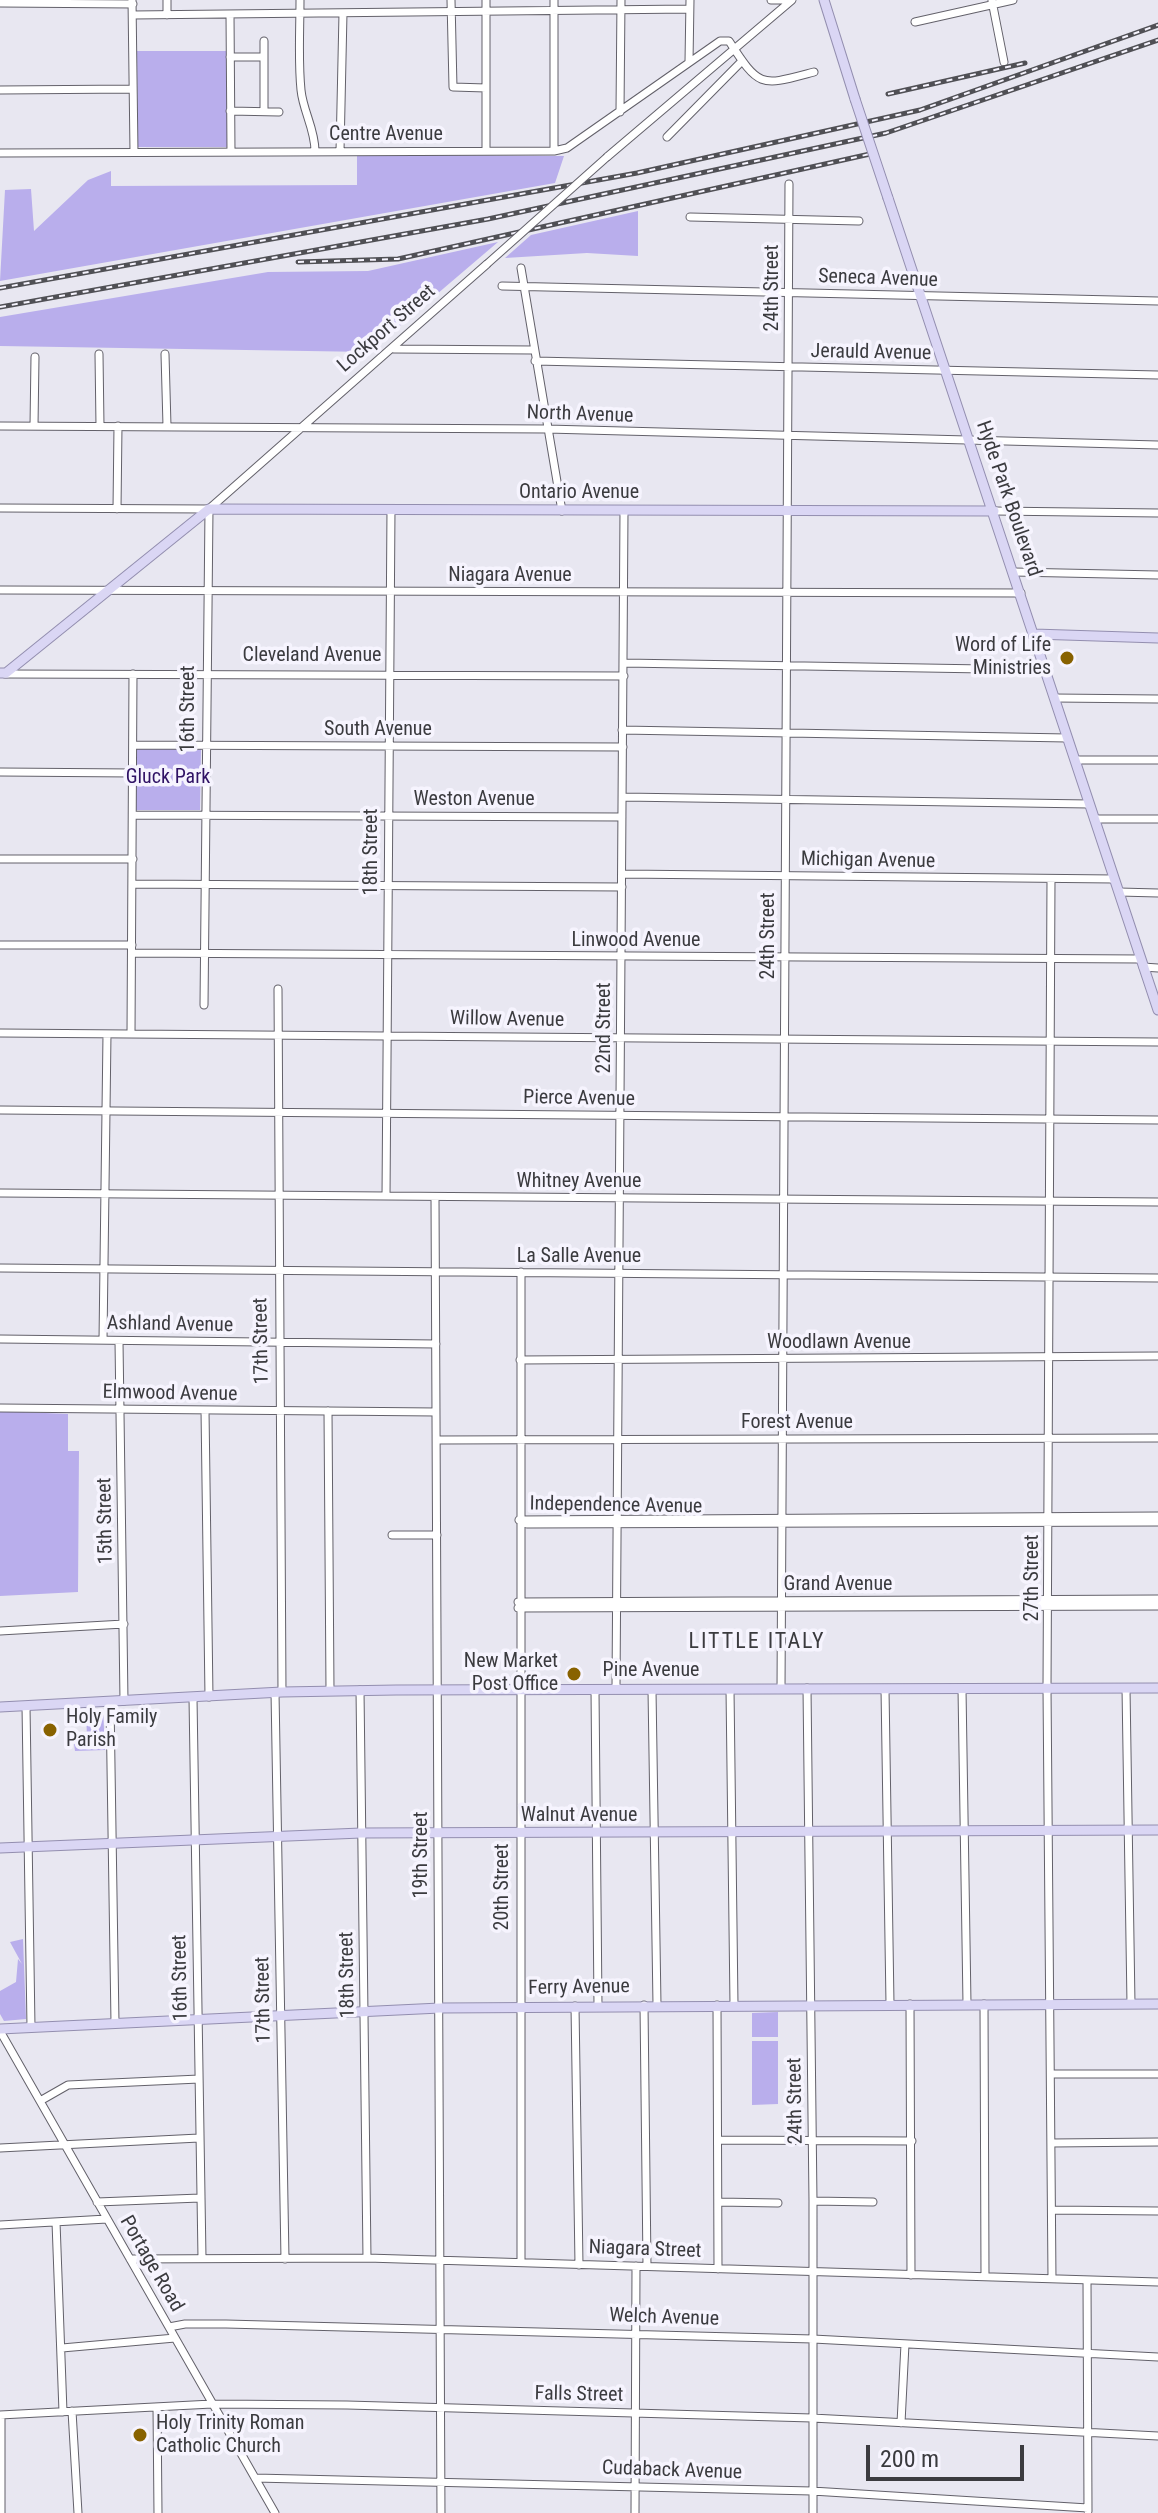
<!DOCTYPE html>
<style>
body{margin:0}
#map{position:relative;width:1158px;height:2513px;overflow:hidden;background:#e8e7f1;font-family:"Roboto Condensed",sans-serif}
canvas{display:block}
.scale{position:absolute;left:866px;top:2445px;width:158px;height:36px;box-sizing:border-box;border:4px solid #3b3b3f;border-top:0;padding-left:10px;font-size:24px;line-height:28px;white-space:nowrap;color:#3b3b3f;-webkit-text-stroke:6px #f6f4fe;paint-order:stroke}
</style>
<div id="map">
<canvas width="1158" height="2513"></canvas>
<div class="scale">200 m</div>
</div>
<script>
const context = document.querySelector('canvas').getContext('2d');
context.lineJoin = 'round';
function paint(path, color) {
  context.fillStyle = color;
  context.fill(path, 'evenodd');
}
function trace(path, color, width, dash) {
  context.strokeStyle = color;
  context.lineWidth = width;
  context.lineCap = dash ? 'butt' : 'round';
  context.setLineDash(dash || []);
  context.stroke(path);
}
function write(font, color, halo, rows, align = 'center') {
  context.font = font + ' "Roboto Condensed",sans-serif';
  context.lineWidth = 7;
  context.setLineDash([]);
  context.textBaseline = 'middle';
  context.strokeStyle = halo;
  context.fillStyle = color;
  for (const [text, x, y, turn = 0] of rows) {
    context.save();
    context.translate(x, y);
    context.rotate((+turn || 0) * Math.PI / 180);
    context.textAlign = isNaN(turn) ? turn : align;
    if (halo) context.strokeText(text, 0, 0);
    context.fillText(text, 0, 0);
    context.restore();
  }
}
const green = new Path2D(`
 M137 51H228V147H138Z
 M357 155 564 156 555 183 0 281 5 190 31 189 34 231 88 180 111 171V186L357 185Z
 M638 211V256L587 253 505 258 531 235Z
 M498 242 369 352 0 346V317L268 272 368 271Z
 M136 746 201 747 200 810H136Z
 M0 1411 68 1414V1451H79L78 1592 0 1596Z
 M103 1709 105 1750 75 1751 74 1744 87 1738 86 1710Z
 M23 1939 26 2019 4 2021 0 2014V1991L16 1982 18 1959 22 1964 10 1942Z
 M778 2012V2037H752V2013Z
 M752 2041H778V2104L752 2105Z`);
const minor = new Path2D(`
 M132 0 134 152
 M167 0V15
 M300 0C300 30 298 60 301 90 303 111 315 129 315 151
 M451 0 453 87 486 88
 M554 0V151
 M771 0H791
 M992 1 1004 62
 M0 3 133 4
 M230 14 231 152
 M133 15 689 9
 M915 22 1013 0
 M264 41V111
 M230 57H264
 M689 62 690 0
 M0 90 133 89
 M230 111 279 112
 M620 112 621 0
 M667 137 742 61
 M486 150V0
 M340 151 343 13
 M0 153 554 151 567 148 720 41H729C760 89 761 86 814 72
 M607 157 792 0
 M690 217 859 221
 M521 268 562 511
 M502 286 1158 301
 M394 349 533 350
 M99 354 100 426
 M165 354 167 426
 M535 361 1158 375
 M0 426 547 429 1158 445
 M34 426 35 357
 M0 508 209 509
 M117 509 118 426
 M209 509 487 264
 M994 511 1158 513
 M1014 572 1158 575
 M0 590 1021 593
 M624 663 1045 670
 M5 674 624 676
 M1054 698 1158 699
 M622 730 1067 738
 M133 745 623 747
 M1075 760H1158
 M0 772 133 773
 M623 797 1089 804
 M133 815 622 817
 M1094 819H1158
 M0 859H133
 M622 874 1114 879
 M1051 879 1047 1688 1052 2278
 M133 884 622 887
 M1119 892 1158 893
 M0 945H132
 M132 953 1140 959
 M1143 967 1158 968
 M278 989 282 1692
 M204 1005 209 509
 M0 1033 1158 1042
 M131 1034 133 674
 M0 1110 1158 1120
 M0 1193 1158 1202
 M386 1196 391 509
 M435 1197 441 2513
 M0 1268 1158 1278
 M0 1339 436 1344
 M103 1340 107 1034
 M119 1341 124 1701
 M520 1360 1158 1356
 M0 1408 436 1412
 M205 1410 209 1697
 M328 1411 330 1691
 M437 1440 1158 1438
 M519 1520 527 1524 1158 1522
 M519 1520 1158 1516
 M392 1535H437
 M518 1602 1158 1599
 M518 1608 1158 1606
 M0 1631 124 1624
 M781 1688 789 184
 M807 1688 813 2201V2513
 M1126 1688 1131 2004
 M616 1689 624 511
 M730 1689 734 2005
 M885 1689 890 2004
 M962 1689 967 2004
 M360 1690 367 2258
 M595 1690 598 2006
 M652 1690 657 2005
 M275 1692 285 2259
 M193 1698 202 2258
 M110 1702 115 2023
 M26 1706 31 2027
 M910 2004 911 2275
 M984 2004 985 2276
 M644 2005 647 2266
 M717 2005 718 2269
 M575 2006 579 2265
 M0 2031 275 2513
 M1052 2074H1158
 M40 2101 68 2085 199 2079
 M718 2140 912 2141
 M1052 2143 1158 2142
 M0 2148 199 2138
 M813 2201 873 2202
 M97 2202 200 2198
 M718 2202 778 2203
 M1052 2210 1158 2211
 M56 2222 63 2412
 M0 2225 107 2219
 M130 2259 367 2258 1158 2282
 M521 2262V1272
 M1087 2280 1088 2511
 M169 2327 185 2324H226L813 2339 1158 2357
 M62 2348 175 2338
 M157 2407 158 2513
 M72 2411 78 2513
 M0 2415 212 2404 347 2405 812 2418 1158 2436
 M901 2423 905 2344
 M255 2478 812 2491 1088 2508
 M1 2513V2415
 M635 2513 636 2266`);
const major = new Path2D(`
 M824 0 855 99
 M888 198 1158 1010
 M1034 634 1158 638
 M0 673H6L209 509 994 511
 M0 1707 282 1692 396 1690 1158 1688
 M0 1848 361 1833 1158 1830
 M0 2029 440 2008 1158 2004`);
const rail = new Path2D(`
 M888 94 1025 63
 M298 262 398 259 870 154
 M0 288 637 173 920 110 1158 25
 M0 307 488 219 886 133 1158 40`);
const minorBridge = new Path2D(`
 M487 264 607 157`);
const majorBridge = new Path2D(`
 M855 99 888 198`);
const markers = [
 [1067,658,8,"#886200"],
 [574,1674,8,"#886200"],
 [50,1730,8,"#886200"],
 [140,2435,8,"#886200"]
];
const streetNames = [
 ["Centre Avenue",386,135],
 ["Seneca Avenue",878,279,2],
 ["24th Street",773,288,-90],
 ["Lockport Street",387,329,-41],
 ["Jerauld Avenue",871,353,1],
 ["North Avenue",580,415,2],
 ["Ontario Avenue",579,493],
 ["Hyde Park Boulevard",1008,499,71],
 ["Niagara Avenue",510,576],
 ["Cleveland Avenue",312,656],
 ["16th Street",189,709,-90],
 ["South Avenue",378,730],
 ["Weston Avenue",474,800],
 ["18th Street",372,852,-90],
 ["Michigan Avenue",868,861,1],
 ["24th Street",769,936,-90],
 ["Linwood Avenue",636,941],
 ["Willow Avenue",507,1020,1],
 ["22nd Street",605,1028,-90],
 ["Pierce Avenue",579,1099,1],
 ["Whitney Avenue",579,1182],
 ["La Salle Avenue",579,1257],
 ["Ashland Avenue",170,1325,1],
 ["17th Street",262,1341,-91],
 ["Woodlawn Avenue",839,1343],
 ["Elmwood Avenue",170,1394,1],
 ["Forest Avenue",797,1423],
 ["Independence Avenue",616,1506,1],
 ["15th Street",106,1521,-91],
 ["27th Street",1033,1578,-90],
 ["Grand Avenue",838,1585],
 ["Pine Avenue",651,1671],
 ["Walnut Avenue",579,1816],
 ["19th Street",422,1855,-90],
 ["20th Street",503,1887,-90],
 ["18th Street",348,1975,-91],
 ["16th Street",181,1978,-91],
 ["Ferry Avenue",579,1988,-1],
 ["17th Street",264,2000,-91],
 ["24th Street",796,2101,-91],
 ["Niagara Street",645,2250,2],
 ["Portage Road",151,2264,60],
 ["Welch Avenue",664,2318,2],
 ["Falls Street",579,2395,1],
 ["Cudaback Avenue",672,2471,2]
];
const poiNames = [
 ["Word of Life",1051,646],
 ["Ministries",1051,669],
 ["New Market",558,1662],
 ["Post Office",558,1685],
 ["Holy Family",66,1718,"left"],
 ["Parish",66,1741,"left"],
 ["Holy Trinity Roman",156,2424,"left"],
 ["Catholic Church",156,2447,"left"]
];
const parkNames = [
 ["Gluck Park",168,778]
];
const neighbourhoodNames = [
 ["LITTLE ITALY",757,1642]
];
paint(green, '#b9aeec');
trace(minor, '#63616a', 9);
trace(major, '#938eaf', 11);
trace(minor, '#fff', 7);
trace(major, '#dad6f4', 9);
trace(rail, '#505055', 5);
trace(rail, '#f6f4fe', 2, [6]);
trace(minorBridge, '#63616a', 9, []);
trace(majorBridge, '#938eaf', 11, []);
trace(minorBridge, '#fff', 7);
trace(majorBridge, '#dad6f4', 9);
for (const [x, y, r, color] of markers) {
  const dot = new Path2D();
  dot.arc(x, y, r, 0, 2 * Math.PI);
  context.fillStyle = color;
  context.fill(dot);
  trace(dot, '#f6f4fe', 3);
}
write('20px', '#3b3b3f', '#f6f4fe', streetNames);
write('20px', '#3b3b3f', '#f6f4fe', poiNames, 'right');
write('20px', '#301365', '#f6f4fe', parkNames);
context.letterSpacing = '2px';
write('22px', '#3b3b3f', '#f6f4fe', neighbourhoodNames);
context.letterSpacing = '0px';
</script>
